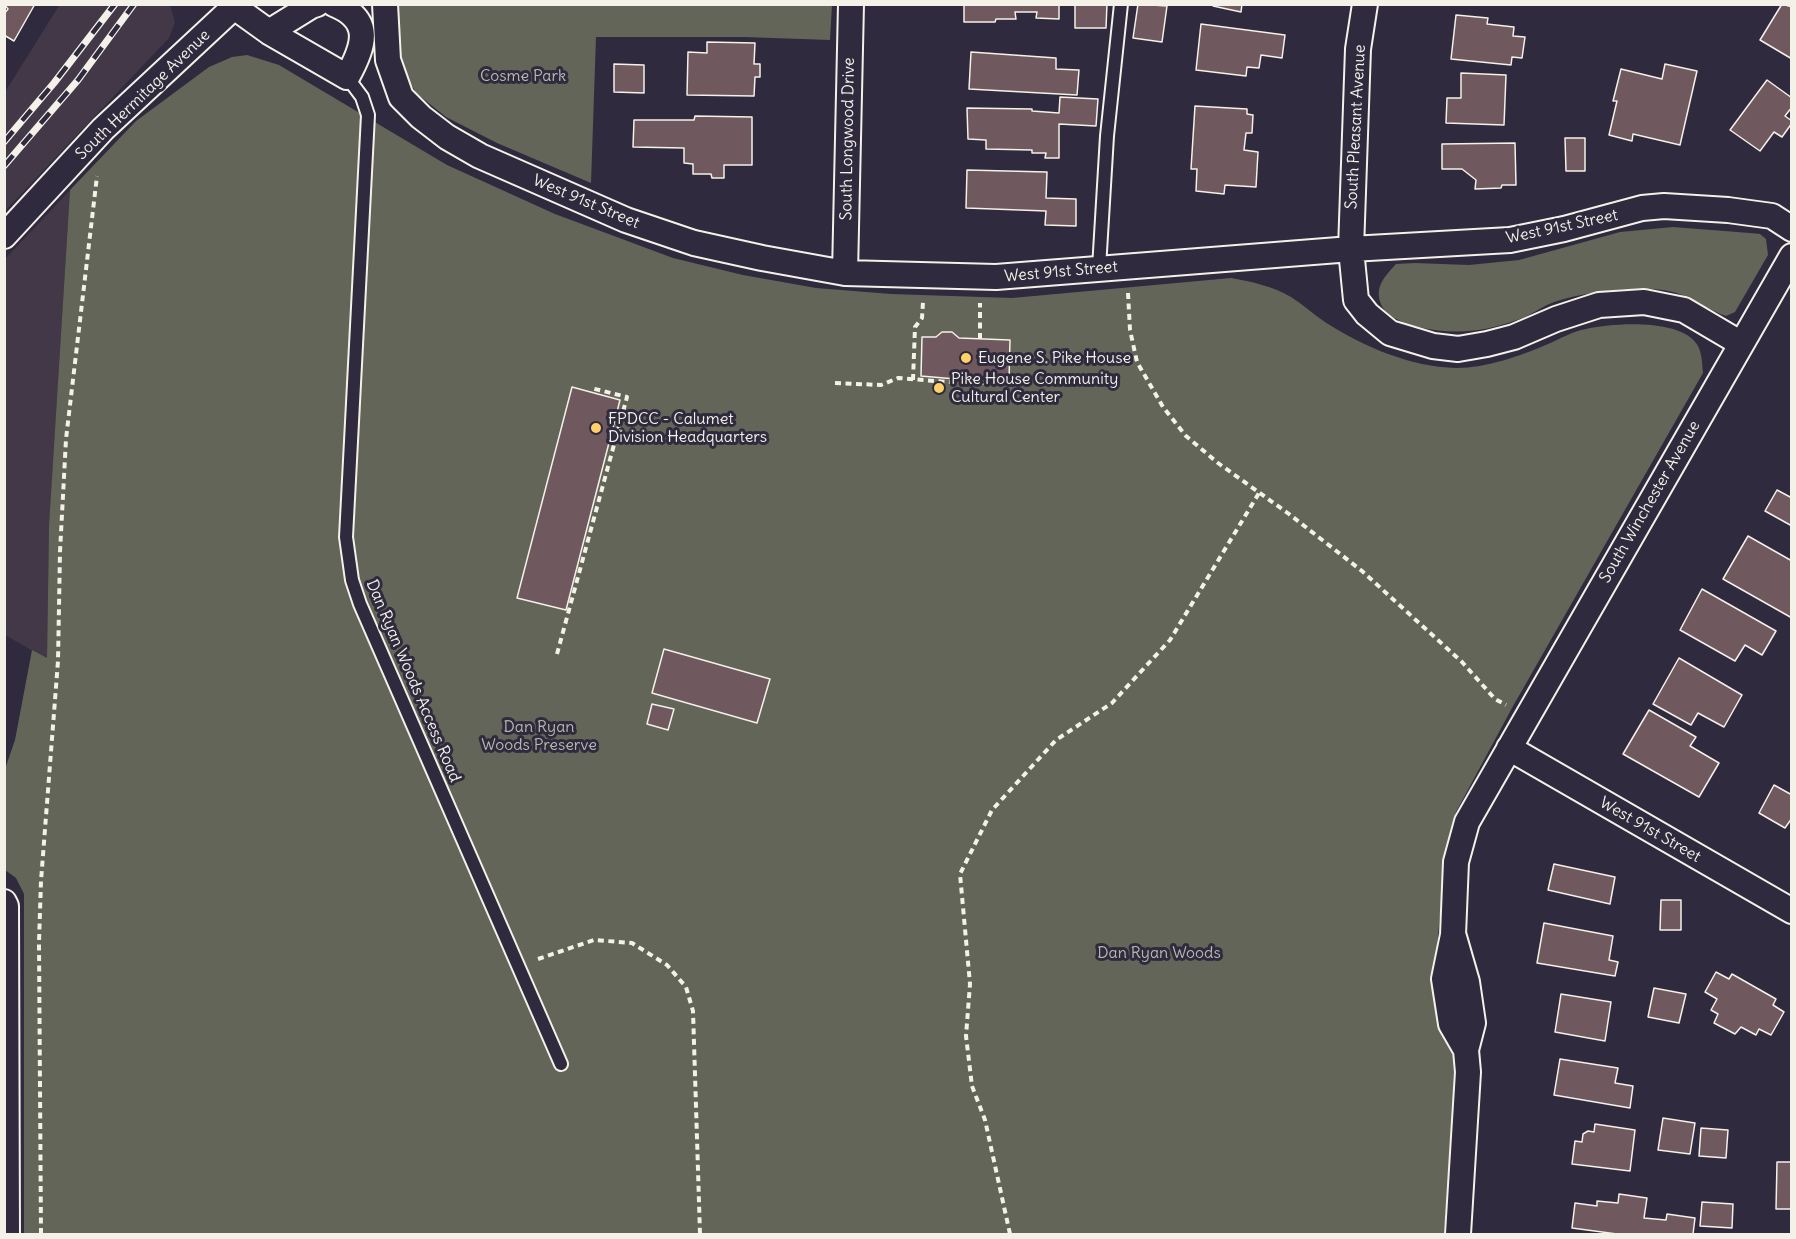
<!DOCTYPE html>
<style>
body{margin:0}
#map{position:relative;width:1796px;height:1239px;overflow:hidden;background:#2f2a3d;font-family:Delius,sans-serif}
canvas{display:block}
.frame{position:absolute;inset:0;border:6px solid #f4f1e8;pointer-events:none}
</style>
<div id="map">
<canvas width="1796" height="1239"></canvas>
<div class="frame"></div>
</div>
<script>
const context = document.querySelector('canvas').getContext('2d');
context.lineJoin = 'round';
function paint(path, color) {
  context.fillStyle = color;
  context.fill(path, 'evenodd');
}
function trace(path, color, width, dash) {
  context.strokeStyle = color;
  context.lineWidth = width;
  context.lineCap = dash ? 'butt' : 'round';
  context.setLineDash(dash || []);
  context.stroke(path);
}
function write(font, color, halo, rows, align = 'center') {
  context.font = font + ' Delius,sans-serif';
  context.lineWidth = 6;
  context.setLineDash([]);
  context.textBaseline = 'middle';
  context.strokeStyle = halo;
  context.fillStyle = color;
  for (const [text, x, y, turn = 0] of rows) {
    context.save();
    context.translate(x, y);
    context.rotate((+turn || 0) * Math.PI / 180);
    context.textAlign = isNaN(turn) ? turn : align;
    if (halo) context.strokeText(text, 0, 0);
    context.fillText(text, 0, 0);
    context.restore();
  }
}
const built = new Path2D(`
 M60 4 170 5 175 22 169 38 5 211V92Z
 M70 190 49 525 47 659 5 635 4 260Z`);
const green = new Path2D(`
 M399 5H832L830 40 744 37H596L591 183 497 143 446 117 416 93 398 61Z
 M247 55 279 65 447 165 555 214 673 258 743 275 816 288 891 294 1012 298 1231 278C1252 282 1273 286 1291 297 1304 305 1315 316 1328 324 1365 347 1411 367 1456 368 1487 368 1520 356 1548 344 1560 339 1573 331 1586 329 1612 323 1683 318 1698 346 1702 354 1702 363 1703 373L1512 708 1456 812 1446 847 1434 981 1457 1072 1444 1234H24V894L16 878 5 870V769L15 740 32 650 47 658 49 525 70 190 136 121 209 67 232 57Z
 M1673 227 1750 233 1760 234 1766 239 1768 255 1735 312 1726 316C1711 311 1699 302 1685 296 1669 289 1648 288 1631 289 1606 290 1578 294 1554 302 1541 307 1530 316 1517 320 1480 333 1452 335 1414 326 1402 323 1385 315 1381 304 1374 287 1385 276 1396 264L1415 263 1469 265 1519 260 1620 232Z`);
const building = new Path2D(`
 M4 4H35L14 41 4 35V14L8 9Z
 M964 4H1059V19L1036 18 1037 12H1015L1016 19H996L995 22H964Z
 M1075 4H1107L1106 28H1075Z
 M1138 4 1167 6 1162 42 1133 38Z
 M1214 4H1242L1241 12 1213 6Z
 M1782 4 1792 7V59L1760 40Z
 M1456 15 1488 18 1487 24 1514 27 1513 36 1525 37 1522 58 1512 57 1511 65 1451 59Z
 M1201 24 1285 35 1282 58 1261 55 1259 68 1247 67 1246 76 1196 70Z
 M707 42 755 43 754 64H760V77H755L754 96 687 95 688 52 707 53Z
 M971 52 1056 58V69L1079 70 1077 95 969 89Z
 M614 64 644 65V93L614 92Z
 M1665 64 1697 71 1680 145 1633 134 1632 141 1609 135 1617 101H1613L1621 69 1662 79Z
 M1461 73 1506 75 1504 125 1446 123 1447 98H1461Z
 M1767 80 1792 98V107L1785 116 1792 121V123L1782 137 1774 132 1760 151 1730 130Z
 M1060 97 1098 99 1096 126 1059 124V158H1045L1046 153H1032V150L986 149V140L968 139 967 108 1032 109V111L1059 113Z
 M1195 106 1247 109V114L1253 115 1252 133H1246L1244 150 1258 152 1256 187 1225 185 1224 194 1196 191 1197 169H1191Z
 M695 116 752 117V165H724V178H712L711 174H693V164L684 163V148L633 147 634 120H694Z
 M1565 138H1585V171H1566Z
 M1515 143 1516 185H1502L1501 188 1475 189 1476 180 1462 169H1442V144Z
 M967 170 1047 172 1046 198 1076 199V226L1045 225 1046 211 966 208Z
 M942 332H952L959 338 1010 340 1009 381H988V384H967V380L921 376 922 337H936Z
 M572 387 620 400 566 610 517 598Z
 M1777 490 1792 498V526L1765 511Z
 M1748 536 1792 561V618L1723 579Z
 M1702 589 1776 631 1762 655 1745 645 1735 661 1680 630Z
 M664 649 770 679 757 723 652 693Z
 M1679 658 1742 695 1724 727 1698 713 1691 725 1653 704Z
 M652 704 674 709 668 730 647 724Z
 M1649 710 1696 737 1690 746 1719 763 1699 797 1623 754Z
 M1774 785 1792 795V818L1785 828 1759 813Z
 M1554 864 1615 877 1610 904 1548 890Z
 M1661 900H1681V930H1660Z
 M1544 923 1613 936 1609 960 1618 962 1615 976 1537 963Z
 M1716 972 1729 979 1732 974 1776 999 1773 1005 1784 1012 1771 1035 1759 1029 1756 1035 1741 1027 1735 1034 1714 1023 1718 1014 1711 1010 1717 999 1705 992Z
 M1654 988 1686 994 1679 1023 1648 1017Z
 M1561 994 1611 1002 1605 1041 1555 1032Z
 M1560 1059 1618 1068 1615 1083 1633 1086 1630 1108 1554 1095Z
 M1663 1118 1695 1123 1690 1154 1658 1150Z
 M1595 1124 1635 1130 1630 1171 1572 1164 1575 1141 1582 1142 1583 1134 1588 1131 1594 1132Z
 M1701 1128 1728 1130 1726 1158 1699 1156Z
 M1777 1162H1792V1209H1776Z
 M1619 1194 1647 1198 1644 1218 1666 1220 1667 1214 1695 1218 1693 1234H1617L1572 1228 1575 1203 1597 1206V1201L1618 1203Z
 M1702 1202 1733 1204 1732 1228 1700 1226Z`);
const path = new Path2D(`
 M1128 293 1130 330 1137 362 1163 407 1186 436 1218 463 1289 514 1362 571 1462 662 1495 699 1506 705
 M980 339V303
 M913 380 915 327 922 318 923 302
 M835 383 881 385 898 378 960 383
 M557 654 627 397 591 388
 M538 959 594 940 632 943 667 965 686 987 693 1011 700 1234
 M41 1234 39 942 41 881 58 661 60 552 66 439 97 176
 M1010 1234 985 1120 972 1086 966 1036 970 984 960 874 992 810 1056 740 1112 703 1170 640 1259 493`);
const lane = new Path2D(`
 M347 77 362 97 368 115 346 537 352 580 360 604 561 1064
 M1099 268 1107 136 1121 4`);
const street = new Path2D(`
 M230 4 269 32 347 77C364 47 374 20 334 4
 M385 4 388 60 401 97 421 117 447 137 480 156 626 220 694 243 762 258 845 273 996 277 1351 249 1510 240 1564 229 1642 208 1664 206 1728 210 1772 216 1792 229
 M1365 4 1358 49 1351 249 1356 300 1367 314 1390 333 1433 346 1458 349 1487 344 1514 337 1556 319 1599 305 1644 302 1684 310 1740 343
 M269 32 311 6 317 4
 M4 236 103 129 234 7
 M845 273 851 4
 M1509 748 1792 911
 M4 902 6 906 7 1234
 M1454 937 1467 982 1473 1023 1466 1050 1468 1072 1458 1234
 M1466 1050 1451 1024 1444 979 1453 935 1456 862 1467 822 1792 256`);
const rail = new Path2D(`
 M4 142 54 83 115 4
 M4 166 78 80 134 4`);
const markers = [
 [966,358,6,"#ffd166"],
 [939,388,6,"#ffd166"],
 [596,428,6,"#ffd166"]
];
const parkNames = [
 ["Cosme Park",523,76],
 ["Dan Ryan",539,727],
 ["Woods Preserve",539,745],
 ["Dan Ryan Woods",1159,953]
];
const streetNames = [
 ["South Hermitage Avenue",143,95,-44],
 ["South Pleasant Avenue",1356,127,-87],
 ["South Longwood Drive",848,139,-89],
 ["West 91st Street",586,202,23],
 ["West 91st Street",1562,227,-12],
 ["West 91st Street",1061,272,-5],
 ["South Winchester Avenue",1650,502,-60],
 ["Dan Ryan Woods Access Road",413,681,67],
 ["West 91st Street",1650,830,30]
];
const poiNames = [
 ["Eugene S. Pike House",978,358],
 ["Pike House Community",951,379],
 ["Cultural Center",951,397],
 ["FPDCC - Calumet",608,419],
 ["Division Headquarters",608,437]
];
paint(built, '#423847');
paint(green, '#626557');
paint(building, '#6f595e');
trace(building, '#f4f1e8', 1.5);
trace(lane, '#f4f1e8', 16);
trace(street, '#f4f1e8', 28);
trace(path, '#f4f1e8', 4, [6, 4.5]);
trace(lane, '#2f2a3d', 12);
trace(street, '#2f2a3d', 24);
trace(rail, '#f4f1e8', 7);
trace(rail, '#2f2a3d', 4.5, [14]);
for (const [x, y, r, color] of markers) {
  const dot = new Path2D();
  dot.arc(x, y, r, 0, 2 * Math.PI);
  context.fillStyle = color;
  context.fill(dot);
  trace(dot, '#2f2a3d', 2);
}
write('16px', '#bab9ae', '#2f2a3d', parkNames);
write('16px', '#f4f1e8', '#2f2a3d', streetNames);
write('16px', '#f4f1e8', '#2f2a3d', poiNames, 'left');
</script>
